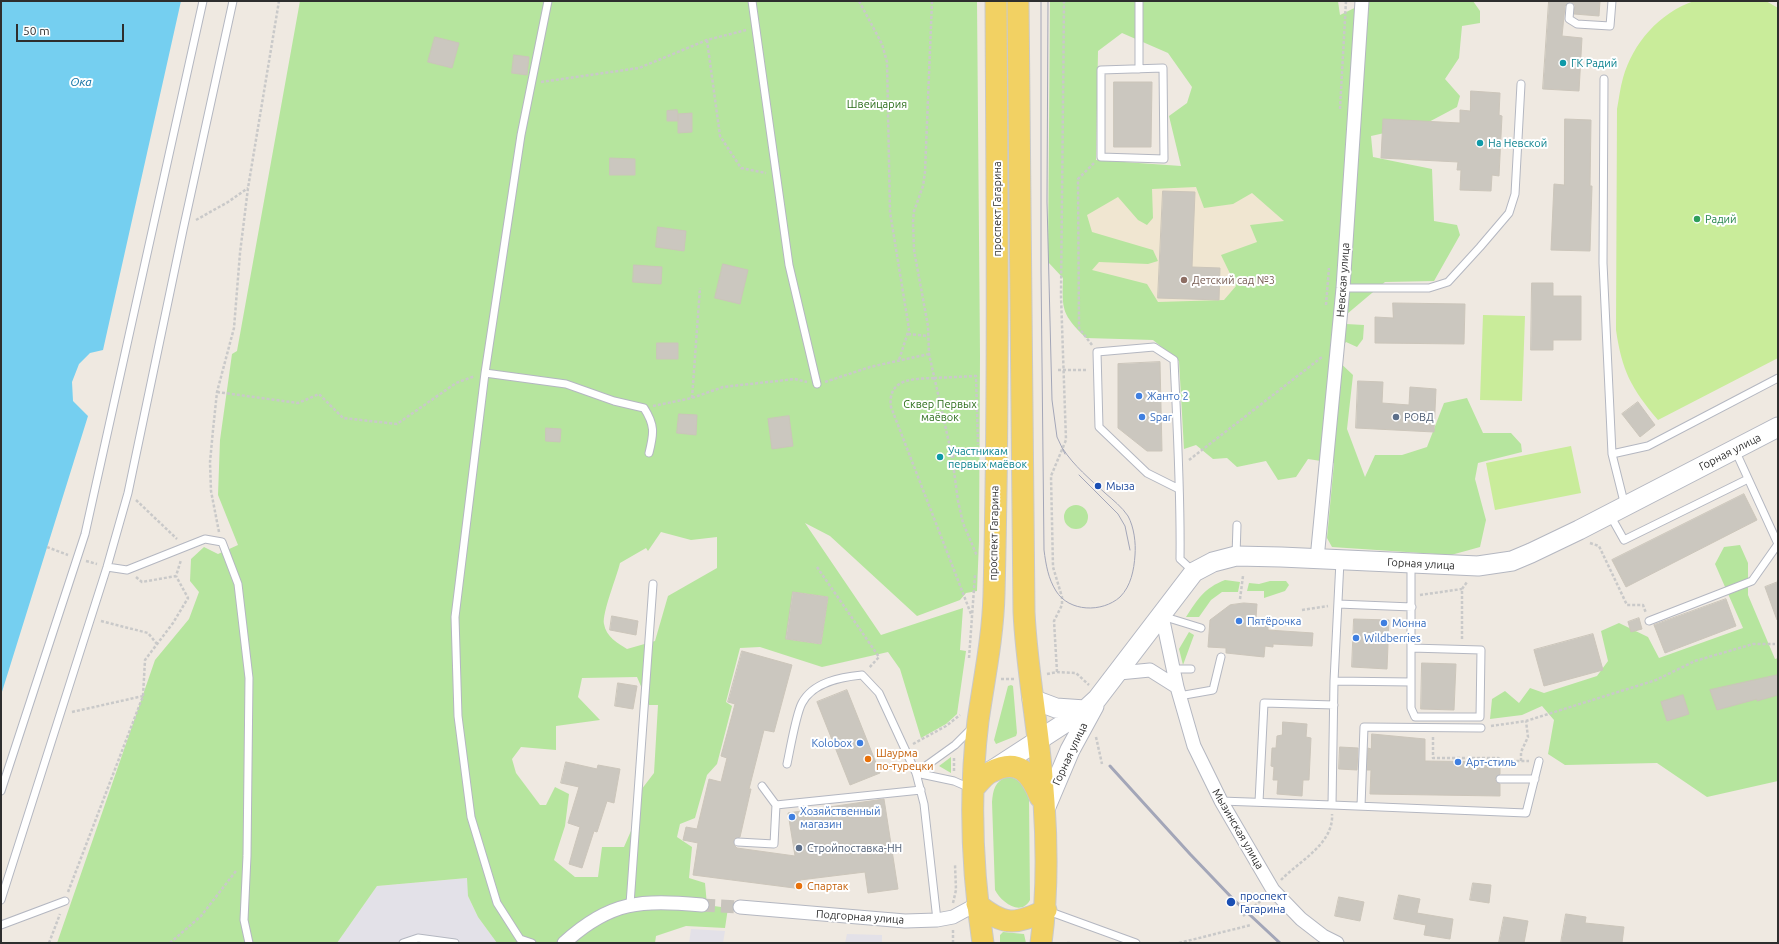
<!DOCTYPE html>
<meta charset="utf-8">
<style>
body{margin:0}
#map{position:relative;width:1779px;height:944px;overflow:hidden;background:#efe9e1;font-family:Ubuntu,sans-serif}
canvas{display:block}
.frame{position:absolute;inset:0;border:2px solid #2e2e2e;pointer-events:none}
.scale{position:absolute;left:16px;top:24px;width:108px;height:18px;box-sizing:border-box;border:2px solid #2e2e2e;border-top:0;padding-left:5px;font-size:12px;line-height:14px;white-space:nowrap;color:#2e2e2e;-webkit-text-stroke:3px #fff;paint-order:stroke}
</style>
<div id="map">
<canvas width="1779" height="944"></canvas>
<div class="frame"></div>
<div class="scale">50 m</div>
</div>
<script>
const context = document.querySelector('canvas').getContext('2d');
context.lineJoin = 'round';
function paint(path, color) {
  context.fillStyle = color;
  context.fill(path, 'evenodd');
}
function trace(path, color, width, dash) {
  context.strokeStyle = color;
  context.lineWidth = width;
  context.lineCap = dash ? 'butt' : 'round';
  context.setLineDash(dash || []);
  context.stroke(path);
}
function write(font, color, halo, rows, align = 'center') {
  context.font = font + ' Ubuntu,sans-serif';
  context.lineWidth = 4;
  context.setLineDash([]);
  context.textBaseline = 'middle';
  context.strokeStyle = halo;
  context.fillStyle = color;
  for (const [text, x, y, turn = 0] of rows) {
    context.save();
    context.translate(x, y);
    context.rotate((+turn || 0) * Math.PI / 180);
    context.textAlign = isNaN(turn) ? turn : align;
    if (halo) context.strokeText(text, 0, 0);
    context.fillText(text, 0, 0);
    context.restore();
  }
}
const industrial = new Path2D(`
 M468 878V896L478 917 497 943H337L377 886Z
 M691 929 725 931 723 943H689Z
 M847 934 882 935V943H845Z`);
const education = new Path2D(`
 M1282 178 1287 326 1084 329 1081 179Z`);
const green = new Path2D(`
 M300 1H977L980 356 979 541 977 591 966 593 960 600 917 616 830 536 805 523 881 635 963 608 960 650 966 651 957 714 946 724 921 738 900 669 888 652 822 667 760 647 740 648 726 702 732 706 717 764 707 775 695 818 680 824 677 837 692 847 689 878 705 883 707 905 728 908 725 928 686 926 656 936 655 943H497L478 917 468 896 467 878 377 886 337 943H57L155 660 189 619 199 592 190 581 191 559 204 547 218 554 238 545 218 495 220 440 232 354 237 351ZM661 532 691 540 717 537V568L668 596 655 641 627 649C618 643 606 637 604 624 602 613 617 576 620 563L646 548 648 551ZM793 592 828 597 821 644 786 639ZM637 677 649 705H658L654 773 638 794 637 817 624 847H602L598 877H575L554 860 565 826 569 794 555 787 546 805H540L516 773 512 759 521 747 556 750V726L600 720 578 697 582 678Z
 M1050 1H1338L1340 15 1369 1H1473L1480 11V23L1462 26 1459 58 1445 79 1460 96 1457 107 1425 124 1371 136 1373 157 1432 169 1434 221 1457 225 1460 235 1434 281 1385 282 1347 314 1346 324 1364 325 1363 339 1357 347 1346 342 1334 357 1353 375 1347 429 1365 477 1375 455H1402L1427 447 1444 403 1467 398 1483 433H1511L1521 444 1522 452 1478 463 1475 479 1486 520 1480 547 1451 555 1332 547 1327 538 1334 463 1308 459 1296 477 1278 480 1266 461 1237 467 1227 458 1213 459 1196 445 1184 449 1179 361 1153 340 1086 338C1062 314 1062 311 1063 278L1048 262ZM1122 33 1168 53 1192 87 1187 103 1169 116 1181 166 1096 160 1098 51ZM1196 187 1204 208 1233 204 1252 193 1284 221 1250 225 1257 242 1221 255 1236 286 1224 300 1158 302 1147 284 1092 270 1099 262 1148 264 1158 261 1153 250 1092 232 1087 215 1118 197 1138 220 1147 225 1153 218 1152 189Z
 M1064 517a12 12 0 1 1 24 0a12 12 0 1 1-24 0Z
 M1740 545 1748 563V595L1775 659 1778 658V781L1707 797 1657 763 1565 765 1548 754 1554 720 1542 706 1522 715 1490 719 1492 699 1505 691 1519 703 1530 688 1544 693 1597 676 1608 661 1601 631 1619 623 1648 637 1659 658 1743 628 1715 564 1724 547Z
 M1225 580 1240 582 1238 592H1222L1211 600 1199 617H1186C1198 599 1204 588 1225 580Z
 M1270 581H1286L1289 585 1285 591 1264 598V591H1247L1249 583 1259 584Z
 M1189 632 1194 635 1183 665 1179 649Z
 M1011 685 1013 686 1017 733 1016 736 996 744 994 740 1008 686Z
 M951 757V773L939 766Z
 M1007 777C1021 778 1025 787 1029 799L1030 900C1021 917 1001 902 995 890L992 802C993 790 995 781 1007 777Z
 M1003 932 1024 934 1026 943H1000V935Z`);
const pitch = new Path2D(`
 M1694 1H1766L1778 8V358L1658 420C1631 388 1622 371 1616 330L1617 109C1619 99 1620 88 1623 78 1633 43 1659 13 1694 1Z
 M1483 315 1525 316 1522 401 1480 400Z
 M1571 446 1581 493 1495 510 1486 463Z`);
const water = new Path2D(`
 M1 1H181L103 350 90 353 79 364 72 382 73 401 88 416 1 695Z`);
const building = new Path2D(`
 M1549 1H1600L1599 16 1574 14 1575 5 1571 2 1568 3 1565 6 1562 36 1582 38 1579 91 1543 89Z
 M435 37 459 43 452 68 428 62Z
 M514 55 529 57 527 75 512 73Z
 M1114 82H1152L1151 147H1114Z
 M1471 91 1500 93 1499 115 1502 116 1499 176 1492 175 1491 191 1460 190 1461 170H1457L1458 162 1381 158 1383 119 1460 123V110L1470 111Z
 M677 110 678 114 692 113V132L678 133V114V121H667V111Z
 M1565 119 1591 120 1590 186H1592L1590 251 1551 250 1554 184 1564 185Z
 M610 158 635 159V175H610Z
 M1163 191 1195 192 1192 267 1220 268 1219 300 1158 298Z
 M658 227 686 231 684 251 656 247Z
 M723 264 748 270 740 304 715 298Z
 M634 265 662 267 661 284 633 282Z
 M1532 283H1553V296H1581V340H1553V350H1531Z
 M1393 303 1465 304 1464 344 1375 343V317L1393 318Z
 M657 343H678V359H657Z
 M1160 362 1162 451H1147L1118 428V364Z
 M1358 381 1383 382 1382 403 1409 405 1410 387 1436 389 1434 432 1356 428Z
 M1638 402 1655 425 1640 437 1622 414Z
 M679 414 697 415 696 435 677 433Z
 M789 416 793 446 772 449 768 419Z
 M546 428 561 429 560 442 546 441Z
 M1744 494 1757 520 1626 587 1612 560Z
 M1778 582V619L1777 620 1765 587Z
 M793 592 828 597 821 644 786 639Z
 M1726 599 1736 626 1665 653 1654 625Z
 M1244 603 1257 604 1256 618 1268 619V630L1313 633 1312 646 1273 644V647L1265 646 1264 657 1226 653V648L1208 647 1210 620 1230 605Z
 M612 616 638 621 636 635 610 630Z
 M1639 618 1642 629 1631 632 1628 622Z
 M1354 619 1389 620 1387 669 1352 667Z
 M1593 634 1603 670 1544 686 1534 650Z
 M742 651 792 665 774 732 764 730 749 789H751L740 837 734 839V845L737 848 795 856 788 813 884 799 898 889 868 893 865 872 800 880 802 889 693 875 698 843 683 840 686 827 697 829 709 779 721 782 727 758 721 756 735 704 728 702Z
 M1422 663 1456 664 1454 710 1421 709Z
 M1778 675V695L1757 701V699L1717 710 1710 690Z
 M618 683 637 686 633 709 615 706Z
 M847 690 880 773 850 785 817 702Z
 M1683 695 1689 714 1667 721 1661 702Z
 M1283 722 1307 724 1306 737 1311 738 1309 780H1303L1302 796 1277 794 1278 780H1273L1274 767 1271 766 1272 748H1276L1277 736 1282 735Z
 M1372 734 1425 739V761L1500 762V774L1495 779 1496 782 1500 784V796L1370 794 1371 770H1367L1368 748 1371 749Z
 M1340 747 1358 748 1357 770 1339 769Z
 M566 762 597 769 598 765 620 769 614 803 607 801 597 832 594 831 582 868 569 864 580 827 568 823 579 787 561 783Z
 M1473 883 1491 885 1489 903 1470 900Z
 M1399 895 1420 899 1417 913 1453 919 1450 939 1424 935 1426 925 1394 919Z
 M1339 897 1364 902 1360 921 1335 916Z
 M1566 914 1586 917 1585 923 1624 927 1622 943H1561Z
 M1504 917 1528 921 1524 943H1499Z`);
const streetTunnel = new Path2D(`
 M702 905 740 907`);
const path = new Path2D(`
 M859 1 882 44 887 62 890 212 909 329 899 360
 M932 1 925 172 923 186 914 211 913 222 914 250 928 326 929 354 952 456 958 501 963 523 977 556
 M707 40 720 136 741 168 766 173
 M541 82 639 68 707 40 746 30
 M1340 109 1346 1
 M196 220 228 202 248 188
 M1326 305 1329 268
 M908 334 928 336
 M1092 345 1079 328 1078 179 1094 163
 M1058 370H1087
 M934 378 976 376 978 445
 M934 378C914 379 887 378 891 407L971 614
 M825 382 870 367 929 354
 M217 392 298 403 319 394 343 418 397 424 456 383 475 376
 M692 398 700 288
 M653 406 692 398 723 387 795 379 807 382
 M952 456 978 455
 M1189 460 1322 357
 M136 500 177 539
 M219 532 211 491 210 462 213 430 217 392 234 328 240 253 248 188 279 1
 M1590 543 1599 546 1627 605H1643L1646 613
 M47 547 68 555
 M86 561 97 564
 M817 567 879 657 869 668
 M136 577 142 582 176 576 181 560
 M1420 595 1462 589
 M1240 599 1243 576
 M1302 610 1328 606
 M101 621 148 633 157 644
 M1462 639V589L1467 582
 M969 658 975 575
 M1057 672 1054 621 1062 605V597L1053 567 1051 476 1066 440 1061 296 1064 1
 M1047 674 1057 672 1076 673 1089 685
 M1001 679H1014
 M72 712 143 696
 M1491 726 1526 721 1656 680 1695 661 1753 644H1775
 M1096 737 1102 764
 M1433 737V758H1498L1505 761H1529
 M913 744 946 726 960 715
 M1521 761V752L1528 737 1526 721
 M954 771V758
 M1281 880C1299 861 1334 844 1332 814
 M68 892 143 696 145 660 173 623 188 598 176 576
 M953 903 956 890 955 864
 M1243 916 1264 898
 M953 930V943
 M49 943 60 914
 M170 943 201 916 236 871
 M1067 943H1071
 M1179 943 1251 925`);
const lane = new Path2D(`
 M752 1 789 265 817 384
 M1570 7 1569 19 1577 24 1610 26 1612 1
 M1163 68 1164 159 1101 157V70Z
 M1139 69V1
 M1604 79 1603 263 1612 454 1625 506
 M1343 288H1429L1448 282 1480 247 1509 213 1515 194 1521 84
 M485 373 566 384 614 401 644 408C655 425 654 433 649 453
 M1735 450 1778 544
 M1612 454 1648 446 1778 378
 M1179 489 1147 473 1099 427 1097 352 1154 347 1174 360C1177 426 1181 493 1180 559L1194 572
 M1610 515 1624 540 1748 479
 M1236 556 1237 525
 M1411 564V708L1415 717H1480L1481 650 1411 648
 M107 567 127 570 205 539 222 542 238 584 249 678 247 856 244 920 249 943
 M1338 604 1412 607
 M1162 616 1201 628
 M1649 621 1752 581 1778 544
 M1173 669H1191
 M1334 681 1411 682
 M1179 696 1213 690 1221 657
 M787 764C790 750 796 714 802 703 813 682 841 677 862 675L879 693 916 773 924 804 937 920
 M916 773 955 745 972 728
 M916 773 954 781 970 788
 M1500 779H1535
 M762 786 776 805 921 790
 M1 791 85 534 203 1
 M1221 801 1332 805 1334 681 1340 561
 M1259 802 1264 703 1334 705
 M1332 805 1526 813 1539 761
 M1361 806 1364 727 1481 728
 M738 842 774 844 776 805
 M1 900 107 567 128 493 183 230 233 1
 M630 904 653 584
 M1048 911 1136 943
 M1 925 65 901
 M403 943 418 938 455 943
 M532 943 520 939 497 903 471 817 458 716 455 617 485 373 521 135 548 1`);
const street = new Path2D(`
 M1317 559 1343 288 1362 1
 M1162 616 1177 687 1194 746 1221 801 1273 890 1301 919 1323 936 1337 943
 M1119 673 1150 670 1177 687
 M740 907 905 921 937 920 953 917 977 904
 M564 943C611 900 641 900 702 905`);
const secondary = new Path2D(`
 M1032 699 1056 708 1085 710
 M991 771 1085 710 1097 699 1194 572 1213 562 1236 556 1281 557 1478 566 1512 561 1531 553 1579 530 1778 427
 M1045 809 1070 750 1094 706`);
const primary = new Path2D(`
 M1018 1 1024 612C1026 655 1033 697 1038 739 1046 805 1050 877 1041 943
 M973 789C978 784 984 775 991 772 1019 757 1031 774 1040 797
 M977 904C1004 926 1015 925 1046 910
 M983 943C972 870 969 795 978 721 984 679 993 637 994 594 999 396 997 199 996 1`);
const tram = new Path2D(`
 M1041 1V270L1044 550C1046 565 1048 578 1056 591 1069 612 1102 613 1120 597 1131 586 1134 570 1135 555 1136 543 1134 527 1128 516 1122 507 1113 500 1105 493 1090 479 1074 466 1063 449
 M1048 1 1047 202 1052 400 1057 437 1065 454
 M1079 475 1118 514 1125 526 1130 550`);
const rail = new Path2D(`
 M1110 766 1190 854 1234 900 1280 943`);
const markers = [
 [1563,63,4,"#0f9aa8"],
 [1480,143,4,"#0f9aa8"],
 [1697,219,4,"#2e9e5b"],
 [1184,280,4,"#8d6e63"],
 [1139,396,4,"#3f7fe0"],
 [1142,417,4,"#3f7fe0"],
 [1396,417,4,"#5c6f8a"],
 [940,457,4,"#0f9aa8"],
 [1098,486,4,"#1a4fb4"],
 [1239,621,4,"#3f7fe0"],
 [1384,623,4,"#3f7fe0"],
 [1356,638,4,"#3f7fe0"],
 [860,743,4,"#3f7fe0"],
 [868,759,4,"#e8710a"],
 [1458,762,4,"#3f7fe0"],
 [792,817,4,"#3f7fe0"],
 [799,848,4,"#5c6f8a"],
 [799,886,4,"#e8710a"],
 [1231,902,5,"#1a4fb4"]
];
const cultureNames = [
 ["ГК Радий",1571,63],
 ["На Невской",1488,143],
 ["Участникам",948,451],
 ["первых маёвок",948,464]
];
const parkNames = [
 ["Швейцария",877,104],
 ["Сквер Первых",940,404],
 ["маёвок",940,417]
];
const streetNames = [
 ["проспект Гагарина",997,209,-90],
 ["Невская улица",1343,280,-86],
 ["Горная улица",1730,452,-27],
 ["проспект Гагарина",994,533,-89],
 ["Горная улица",1421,564,3],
 ["Горная улица",1070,754,-65],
 ["Мызинская улица",1238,829,60],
 ["Подгорная улица",860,917,4]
];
const leisureNames = [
 ["Радий",1705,219]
];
const educationNames = [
 ["Детский сад №3",1192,280]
];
const shopNames = [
 ["Жанто 2",1147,396],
 ["Spar",1150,417],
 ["Пятёрочка",1247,621],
 ["Монна",1392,623],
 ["Wildberries",1364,638],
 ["Kolobox",852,743,"right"],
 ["Арт-стиль",1466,762],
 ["Хозяйственный",800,811],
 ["магазин",800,824]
];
const serviceNames = [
 ["РОВД",1404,417],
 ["Стройпоставка-НН",807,848]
];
const transitNames = [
 ["Мыза",1106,486],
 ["проспект",1240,896],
 ["Гагарина",1240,909]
];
const foodNames = [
 ["Шаурма",876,753],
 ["по-турецки",876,766],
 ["Спартак",807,886]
];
const waterNames = [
 ["Ока",81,82]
];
paint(industrial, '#e3e1e8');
paint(education, '#f0e6d1');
paint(green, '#b6e59e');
paint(pitch, '#c9ec9a');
paint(water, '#75cff0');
paint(building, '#cbc7bf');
trace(building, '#cbc5ba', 1);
trace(streetTunnel, '#c8c4bd', 13, [13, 6]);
trace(lane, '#b4b7c1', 9);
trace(street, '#b4b7c1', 15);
trace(secondary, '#b4b7c1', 21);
trace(primary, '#c9c9c9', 23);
trace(path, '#c9c9c9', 2.5, [3, 2]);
trace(lane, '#fff', 7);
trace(street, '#fff', 13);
trace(secondary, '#fff', 19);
trace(primary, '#f2d163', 21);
trace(tram, '#a3a6b8', 1);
trace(rail, '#a3a6b8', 3);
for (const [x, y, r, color] of markers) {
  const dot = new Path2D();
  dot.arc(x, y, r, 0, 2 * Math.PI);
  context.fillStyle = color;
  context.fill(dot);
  trace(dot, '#fff', 1.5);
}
write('11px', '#0d838f', '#fff', cultureNames, 'left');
write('11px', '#2c6e1b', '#fff', parkNames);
write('11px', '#2e2e2e', '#fff', streetNames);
write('11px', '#27864d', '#fff', leisureNames, 'left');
write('11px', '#785e54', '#fff', educationNames, 'left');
write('11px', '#366cbe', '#fff', shopNames, 'left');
write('11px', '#4e5e75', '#fff', serviceNames, 'left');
write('11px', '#164399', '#fff', transitNames, 'left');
write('11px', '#c56008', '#fff', foodNames, 'left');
write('italic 12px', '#0d6fa3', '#fff', waterNames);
</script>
